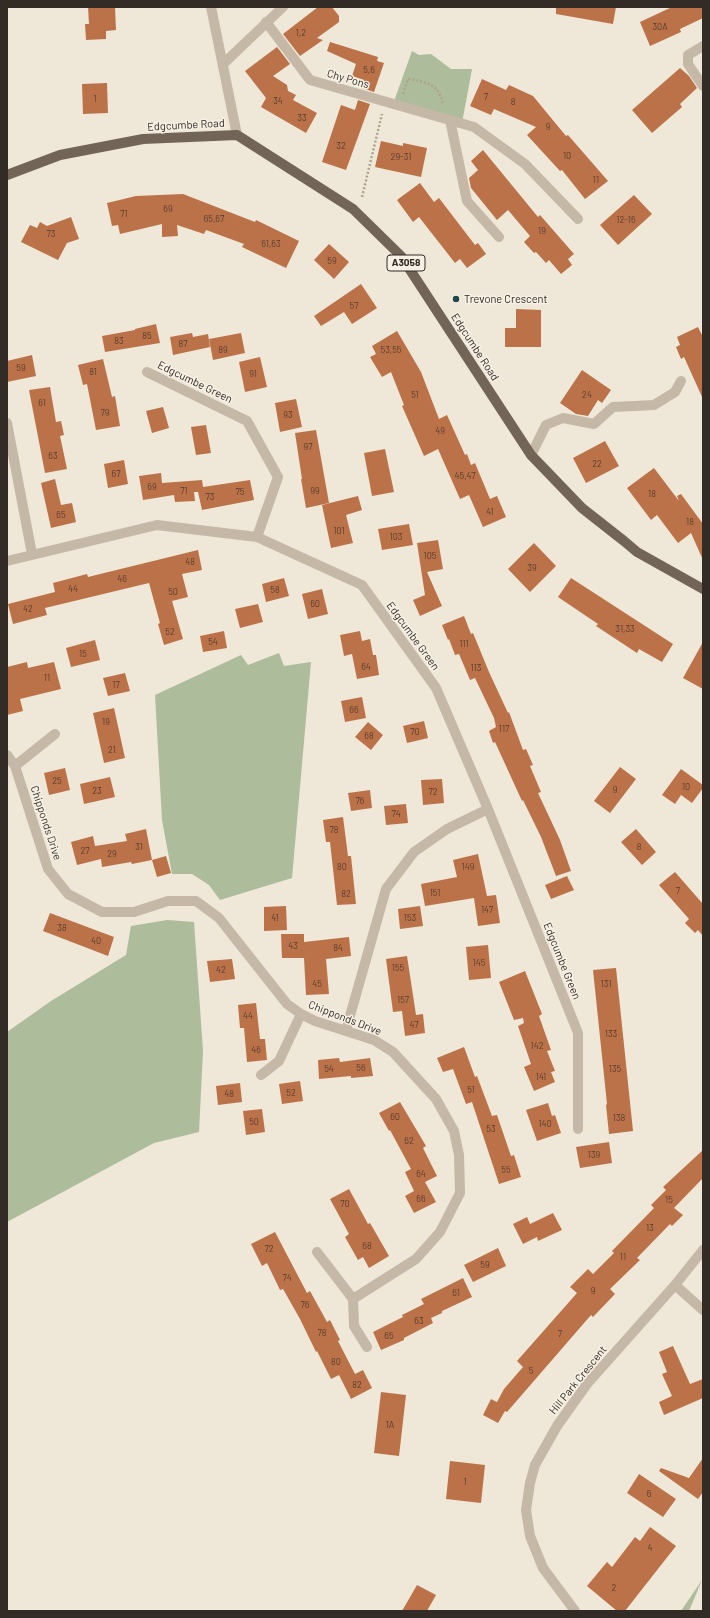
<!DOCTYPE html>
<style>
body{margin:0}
#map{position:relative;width:710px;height:1618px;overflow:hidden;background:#efe7d8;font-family:Barlow,sans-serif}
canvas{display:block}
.frame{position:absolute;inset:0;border:8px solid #322b26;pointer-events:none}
</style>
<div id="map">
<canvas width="710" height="1618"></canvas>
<div class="frame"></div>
</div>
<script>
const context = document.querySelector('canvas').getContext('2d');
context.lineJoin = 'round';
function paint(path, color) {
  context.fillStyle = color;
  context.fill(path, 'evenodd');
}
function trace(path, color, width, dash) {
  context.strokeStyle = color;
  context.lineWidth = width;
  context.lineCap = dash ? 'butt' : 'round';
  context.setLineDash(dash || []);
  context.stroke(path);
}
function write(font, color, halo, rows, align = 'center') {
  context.font = font + ' Barlow,sans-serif';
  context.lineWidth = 3;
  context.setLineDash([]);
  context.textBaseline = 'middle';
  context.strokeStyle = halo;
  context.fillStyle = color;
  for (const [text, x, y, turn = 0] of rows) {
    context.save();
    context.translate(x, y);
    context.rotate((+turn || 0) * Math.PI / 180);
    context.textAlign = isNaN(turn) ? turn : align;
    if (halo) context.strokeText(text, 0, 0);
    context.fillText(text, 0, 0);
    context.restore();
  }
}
const green = new Path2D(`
 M412 51 419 55 431 54 451 69H472L462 123 393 104Z
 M279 653 284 666 311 662 292 878 220 900 209 885 192 874H172L162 820 155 695 241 655 248 665Z
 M167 920 194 922 203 1051 199 1132 154 1143 7 1222V1032L51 1001 126 955 131 926Z
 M702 1580 689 1611H681Z`);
const building = new Path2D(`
 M88 7H115L116 30 106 31V39L86 40 85 24H89Z
 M318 7H332L339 16V22L317 38 323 40 300 56 283 34Z
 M556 7H616L613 24 556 14Z
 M672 7H703V18L680 29 681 32 650 46 640 22Z
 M330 42 378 57 377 61 384 63 374 92 362 88 364 80 352 76 356 64 327 51Z
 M277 47 290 64 273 76 287 85 288 91 296 95 293 100 317 113 306 133 261 107 266 98 245 71Z
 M680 68 689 76 697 88 680 104 682 107 652 133 632 110Z
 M482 79 506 90 509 85 533 96 566 136 568 135 608 181 585 199 562 170 560 171 527 135 536 127 494 109 491 115 470 106Z
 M107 83 108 113 83 114 82 84Z
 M358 100 370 104 346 170 322 162 341 105 355 110Z
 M381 141 403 146V143L427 148 421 177 375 167Z
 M483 150 538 217 540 215 574 254 568 259 572 265 561 274 549 260 546 263 536 252 534 253 524 242 530 236 508 210 497 220 471 188 469 178 478 170 471 161Z
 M420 183 434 202 439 198 475 245 478 243 486 254 467 268 460 259 455 263 419 217 413 222 397 200Z
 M183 194 255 222 256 220 299 241 286 268 242 247 244 244 206 230 204 234 177 225 178 236 162 237V224L120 234 118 225 112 226 107 203 136 196Z
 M634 195 652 214 618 245 600 225Z
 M71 217 79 239 67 243 58 260 21 242 30 225 37 228 40 222 47 226Z
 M329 244 349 262 334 279 314 260Z
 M361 284 377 308 352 324 344 312 321 326 314 316Z
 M516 309 541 310V347H505V328H516Z
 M156 324 160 343 105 352 102 336 135 330V329Z
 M698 327 703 337V399L684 357 681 359 676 347 680 345 677 337Z
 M397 331 421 372 439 419 447 415 465 455 467 454 471 465 475 463 490 499 497 496 506 517 483 527 469 495 460 499 438 449 424 456 402 406 404 405 391 372 382 377 370 357 376 354 372 346Z
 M192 333 193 337 208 334 210 347 173 355 170 337Z
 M241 333 245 353 213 360 209 339Z
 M32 355 36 376 7 382V361Z
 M260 357 267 387 245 392 239 362Z
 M103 359 112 397 115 396 120 426 96 430 87 384 83 385 78 365Z
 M582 370 611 390 602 403 598 400 588 416 576 414 560 403Z
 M50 387 56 422 61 421 64 435 60 436 67 469 45 473 29 390Z
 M296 399 302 427 280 432 275 403Z
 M163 407 169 428 152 433 146 411Z
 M206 425 211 453 196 455 191 427Z
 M316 430 329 503 306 508 301 479H302L295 433Z
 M605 441 619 466 586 483 573 458Z
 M385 449 394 492 372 496 364 453Z
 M124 460 128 484 108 488 104 464Z
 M654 468 679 501 677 496 681 494 703 524V560L691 533 678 543 657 515 651 520 627 488Z
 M161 473 162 483 202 480 203 487 250 480 254 500 202 510 198 492H194L195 501 175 502 174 495 143 500 139 476Z
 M55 479 61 505 72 503 76 522 51 528 41 483Z
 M358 496 362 510 346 515 353 543 331 548 322 505Z
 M409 524 413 545 382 550 378 529Z
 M438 540 443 569 427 572 442 606 420 616 413 600 425 595 417 543Z
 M534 543 556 566 530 592 508 569Z
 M198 550 202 570 182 574 188 597 172 601 183 639 164 645 158 624 160 623 149 583 45 608 47 615 13 624 8 604 55 592 53 583 87 574 88 577Z
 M284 578 289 596 266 602 262 584Z
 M571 578 673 644 662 662 639 649 637 653 596 626 598 624 558 597Z
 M322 589 328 614 308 619 302 594Z
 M258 604 263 622 240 628 235 609Z
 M464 616 471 634 473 633 489 672 508 713 509 712 523 750 526 749 533 765 530 766 541 792 538 793 560 840 571 871 556 876 541 837 523 800 522 801 495 742 493 743 489 731 496 727 494 718 475 678 470 680 459 654 455 655 449 639 448 640 442 625Z
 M224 631 227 648 203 652 200 636Z
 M360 631 362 641 370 639 373 655H376L379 675 357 679 352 654 344 656 340 635Z
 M95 640 100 660 71 667 66 648Z
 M703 642V689L683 678Z
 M27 662 28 668 54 662 61 689 20 699 23 711 7 715V667Z
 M125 673 130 691 108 696 103 678Z
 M362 697 366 718 345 722 341 701Z
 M114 708 125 758 104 763 93 713Z
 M424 721 428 738 407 743 403 726Z
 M368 722 383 735 371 750 355 737Z
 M620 767 636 779 610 813 594 801Z
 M65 768 70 790 49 795 44 773Z
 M681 769 703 785V788L692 803 681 795 675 804 662 795Z
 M110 777 115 797 84 804 80 784Z
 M442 779 444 803 423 805 421 780Z
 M370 790 372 808 351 811 348 793Z
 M406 804 408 823 386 825 384 806Z
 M343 817 348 856H351L356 904 337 905 330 842H326L323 820Z
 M146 829 152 860 132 864 131 862 102 867 101 859 77 865 71 842 93 836 95 846 127 841 125 834Z
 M636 829 656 852 642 865 621 842Z
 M478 854 487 896 496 895 500 923 478 926 474 898 425 906 421 884 457 877 453 860Z
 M166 856 171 873 157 877 152 860Z
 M675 872 703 904V936L698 930 695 933 685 923 689 919 659 885Z
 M567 876 574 890 551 899 545 885Z
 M286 906 287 930 264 931V907Z
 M420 906 423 926 400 929 398 909Z
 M50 913 114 937 108 956 43 931Z
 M281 934H304V942L349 937 351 956 326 959 329 994 306 995 304 958H282Z
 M488 945 491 978 469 980 466 947Z
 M407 956 416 1015 423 1014 425 1033 405 1036 402 1011 393 1012 386 959Z
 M232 959 235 979 210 982 207 961Z
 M616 968 633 1131 609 1134 606 1105 607 1104 593 970Z
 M525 971 542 1014 539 1016 551 1050 547 1051 555 1071 551 1072 555 1082 534 1091 524 1067 531 1064 518 1026 524 1023 523 1018 514 1020 499 982Z
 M256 1003 260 1039H265L267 1060 247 1062 244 1028H240L238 1005Z
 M464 1047 475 1077 477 1076 492 1116 497 1115 511 1156 514 1155 521 1177 499 1184 472 1102 466 1104 453 1069 443 1072 437 1058Z
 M339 1058 340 1062 370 1058 373 1076 351 1078V1076L319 1079 318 1060Z
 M300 1081 303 1101 282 1104 279 1084Z
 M240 1083 242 1102 218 1105 216 1086Z
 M400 1102 426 1146 423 1148 437 1176 425 1182 436 1202 414 1213 405 1196 414 1191 405 1172 411 1169 390 1130 389 1131 379 1113Z
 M548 1103 552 1116 555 1115 561 1133 537 1141 526 1110Z
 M262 1109 265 1132 246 1135 243 1111Z
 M609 1142 612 1163 580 1168 576 1147Z
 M703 1150V1178L674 1208 683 1215 672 1226 670 1224 637 1258 640 1260 610 1289 615 1294 593 1317 591 1315 507 1412 505 1411 498 1423 483 1415 491 1399 497 1402 504 1389 523 1367 517 1361 577 1293 570 1287 588 1269 593 1274 614 1253 612 1251 654 1208 651 1205 666 1190 663 1187Z
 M349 1189 368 1224 370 1223 389 1256 369 1268 363 1257 358 1260 345 1237 349 1234 330 1199Z
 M553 1213 562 1230 538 1241 537 1237 523 1244 513 1224 527 1217 530 1224Z
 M275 1232 307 1293 310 1291 327 1322 330 1320 340 1340 338 1341 355 1374 363 1370 372 1388 351 1399 339 1375 331 1379 317 1351 316 1352 300 1319 283 1289 280 1290 267 1263 262 1266 251 1244Z
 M498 1248 506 1266 473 1282 464 1265Z
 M463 1278 472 1297 442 1311V1313L431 1318 433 1323 404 1338V1340L381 1350 373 1332 403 1317 402 1315 424 1304 421 1299Z
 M673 1346 690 1384 703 1379V1398L664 1415 659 1402 672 1396 662 1374 667 1372 659 1352Z
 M381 1392 406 1395 399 1456 374 1453Z
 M703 1458V1492L698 1499 659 1471 661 1468 689 1478Z
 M450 1461 485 1465 481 1503 446 1499Z
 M639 1474 676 1499 663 1517 627 1493Z
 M650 1527 676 1546 625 1611H617L587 1586 607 1562 612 1567 635 1537 640 1541Z
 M417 1585 436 1595 427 1611H402Z`);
const path = new Path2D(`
 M403 94 408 79C427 82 439 84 443 104
 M362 197 382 114`);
const minor = new Path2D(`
 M211 7 237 135
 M266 22 310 80 474 127 525 164 578 219
 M703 46 688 55V64L703 86
 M223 64 283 7
 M450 120 467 201 499 237
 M147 372 247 421 278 477 257 537
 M7 423 32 554
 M531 455 546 425 563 418 594 424 613 407 654 405 675 392 681 381
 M7 561 157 525 257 537 362 585 436 688 488 809 578 1033V1129
 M7 755 15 766 48 869 68 894 102 912H134L168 901H196L219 918 287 1004 301 1014 315 1021 374 1040 393 1052 436 1099 454 1131 459 1155 460 1193 440 1232 416 1259 353 1299
 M15 766 55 734
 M346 1030 386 889 414 852 447 829 488 809
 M261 1075 279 1061 301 1014
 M317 1252 353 1299 354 1326 367 1347
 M675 1285 703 1310
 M575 1611 543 1568 530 1536 526 1510 530 1483 535 1465 557 1426 587 1384 675 1285 703 1250`);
const major = new Path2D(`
 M7 175 60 155 143 139 237 135 353 209 401 256 531 455 582 508 624 541 637 552 703 589`);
const markers = [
 [456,299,4,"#1f4750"]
];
const numberNames = [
 ["30A",660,27],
 ["1,2",301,33],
 ["5,6",369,70],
 ["7",486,97],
 ["1",95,99],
 ["34",278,101],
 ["8",513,102],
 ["33",302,118],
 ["9",548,127],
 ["32",341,146],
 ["10",567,156],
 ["29-31",401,157],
 ["11",596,180],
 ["69",168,209],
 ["71",124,214],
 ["65,67",214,219],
 ["12-16",626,220],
 ["19",542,231],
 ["73",51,234],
 ["61,63",271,244],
 ["59",332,261],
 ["57",354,306],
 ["85",147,336],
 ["83",119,341],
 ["87",183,344],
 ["89",223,350],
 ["53,55",391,350],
 ["59",21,368],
 ["81",93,372],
 ["91",253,374],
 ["51",415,395],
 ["24",587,395],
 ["61",42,403],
 ["79",105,413],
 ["93",288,415],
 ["49",440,431],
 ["97",308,447],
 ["63",53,456],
 ["22",597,464],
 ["67",116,474],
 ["45,47",465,476],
 ["69",152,487],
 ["71",184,491],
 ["99",315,491],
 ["75",240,492],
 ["18",652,494],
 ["73",210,497],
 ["41",490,512],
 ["65",61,515],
 ["18",690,522],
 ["101",339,531],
 ["103",396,537],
 ["105",430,556],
 ["48",190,562],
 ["39",532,568],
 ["46",122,579],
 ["44",73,589],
 ["58",275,590],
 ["50",173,592],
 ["60",315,604],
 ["42",28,609],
 ["31,33",625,629],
 ["52",170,632],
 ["54",213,642],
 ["111",464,644],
 ["15",83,654],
 ["64",366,667],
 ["113",476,668],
 ["11",47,678],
 ["17",116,685],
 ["66",354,710],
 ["19",106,722],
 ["117",504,729],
 ["70",415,732],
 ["68",369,736],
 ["21",112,750],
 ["25",57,781],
 ["10",686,787],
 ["9",615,790],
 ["23",97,791],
 ["72",433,792],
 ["76",360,801],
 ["74",396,814],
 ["78",334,830],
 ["31",139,847],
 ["8",639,847],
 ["27",85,851],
 ["29",112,854],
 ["80",342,867],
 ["149",468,867],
 ["7",678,891],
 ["151",435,893],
 ["82",346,894],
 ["147",487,910],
 ["41",275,918],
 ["153",410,918],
 ["38",62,928],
 ["40",96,941],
 ["43",293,946],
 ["84",338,948],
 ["145",479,963],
 ["155",398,968],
 ["42",221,970],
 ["45",317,984],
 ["131",606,984],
 ["157",403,1000],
 ["44",248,1016],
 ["47",414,1025],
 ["133",611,1034],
 ["142",537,1046],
 ["46",256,1050],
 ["56",361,1068],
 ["54",329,1069],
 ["135",615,1069],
 ["141",541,1077],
 ["51",471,1090],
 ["52",291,1093],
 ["48",229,1094],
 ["60",395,1117],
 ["138",619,1118],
 ["50",254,1122],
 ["140",545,1124],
 ["53",491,1129],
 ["62",409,1141],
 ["139",594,1155],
 ["55",506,1170],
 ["64",421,1174],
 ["66",421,1199],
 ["15",669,1200],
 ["70",345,1204],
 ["13",650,1228],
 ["68",367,1246],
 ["72",269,1249],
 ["11",623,1257],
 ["59",485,1265],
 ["74",287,1278],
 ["9",593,1291],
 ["61",456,1293],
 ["76",305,1305],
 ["63",419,1321],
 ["78",322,1333],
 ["7",560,1334],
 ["65",389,1336],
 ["80",336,1362],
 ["5",531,1371],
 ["82",357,1385],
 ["1A",390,1425],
 ["1",465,1482],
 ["6",649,1494],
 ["4",650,1548],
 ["2",614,1588]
];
const shields = [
 [406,263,38]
];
const shieldNames = [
 ["A3058",406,263]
];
const streetNames = [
 ["Chy Pons",348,79,16],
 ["Edgcumbe Road",186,125,-3],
 ["Edgcumbe Road",475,347,57],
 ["Edgcumbe Green",195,382,26],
 ["Edgcumbe Green",413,636,54],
 ["Chipponds Drive",46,823,72],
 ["Edgcumbe Green",562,961,68],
 ["Chipponds Drive",345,1018,21],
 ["Hill Park Crescent",578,1380,-51]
];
const poiNames = [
 ["Trevone Crescent",464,299]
];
paint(green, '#adbc9a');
paint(building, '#bc7249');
trace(path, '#b1a290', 2.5, [2, 2]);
trace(minor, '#c5b8a6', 10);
trace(major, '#736458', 10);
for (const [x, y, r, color] of markers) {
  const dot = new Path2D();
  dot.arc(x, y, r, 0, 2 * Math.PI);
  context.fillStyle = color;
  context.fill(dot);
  trace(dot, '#f7f0e4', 1.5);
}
write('9px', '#543d2f', null, numberNames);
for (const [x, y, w] of shields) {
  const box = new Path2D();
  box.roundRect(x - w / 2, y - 8, w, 16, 3);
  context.fillStyle = '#f7f0e4';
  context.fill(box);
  trace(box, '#322b26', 1);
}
write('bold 10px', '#322b26', null, shieldNames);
write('11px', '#322b26', '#f7f0e4', streetNames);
write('11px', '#322b26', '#f7f0e4', poiNames, 'left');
</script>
